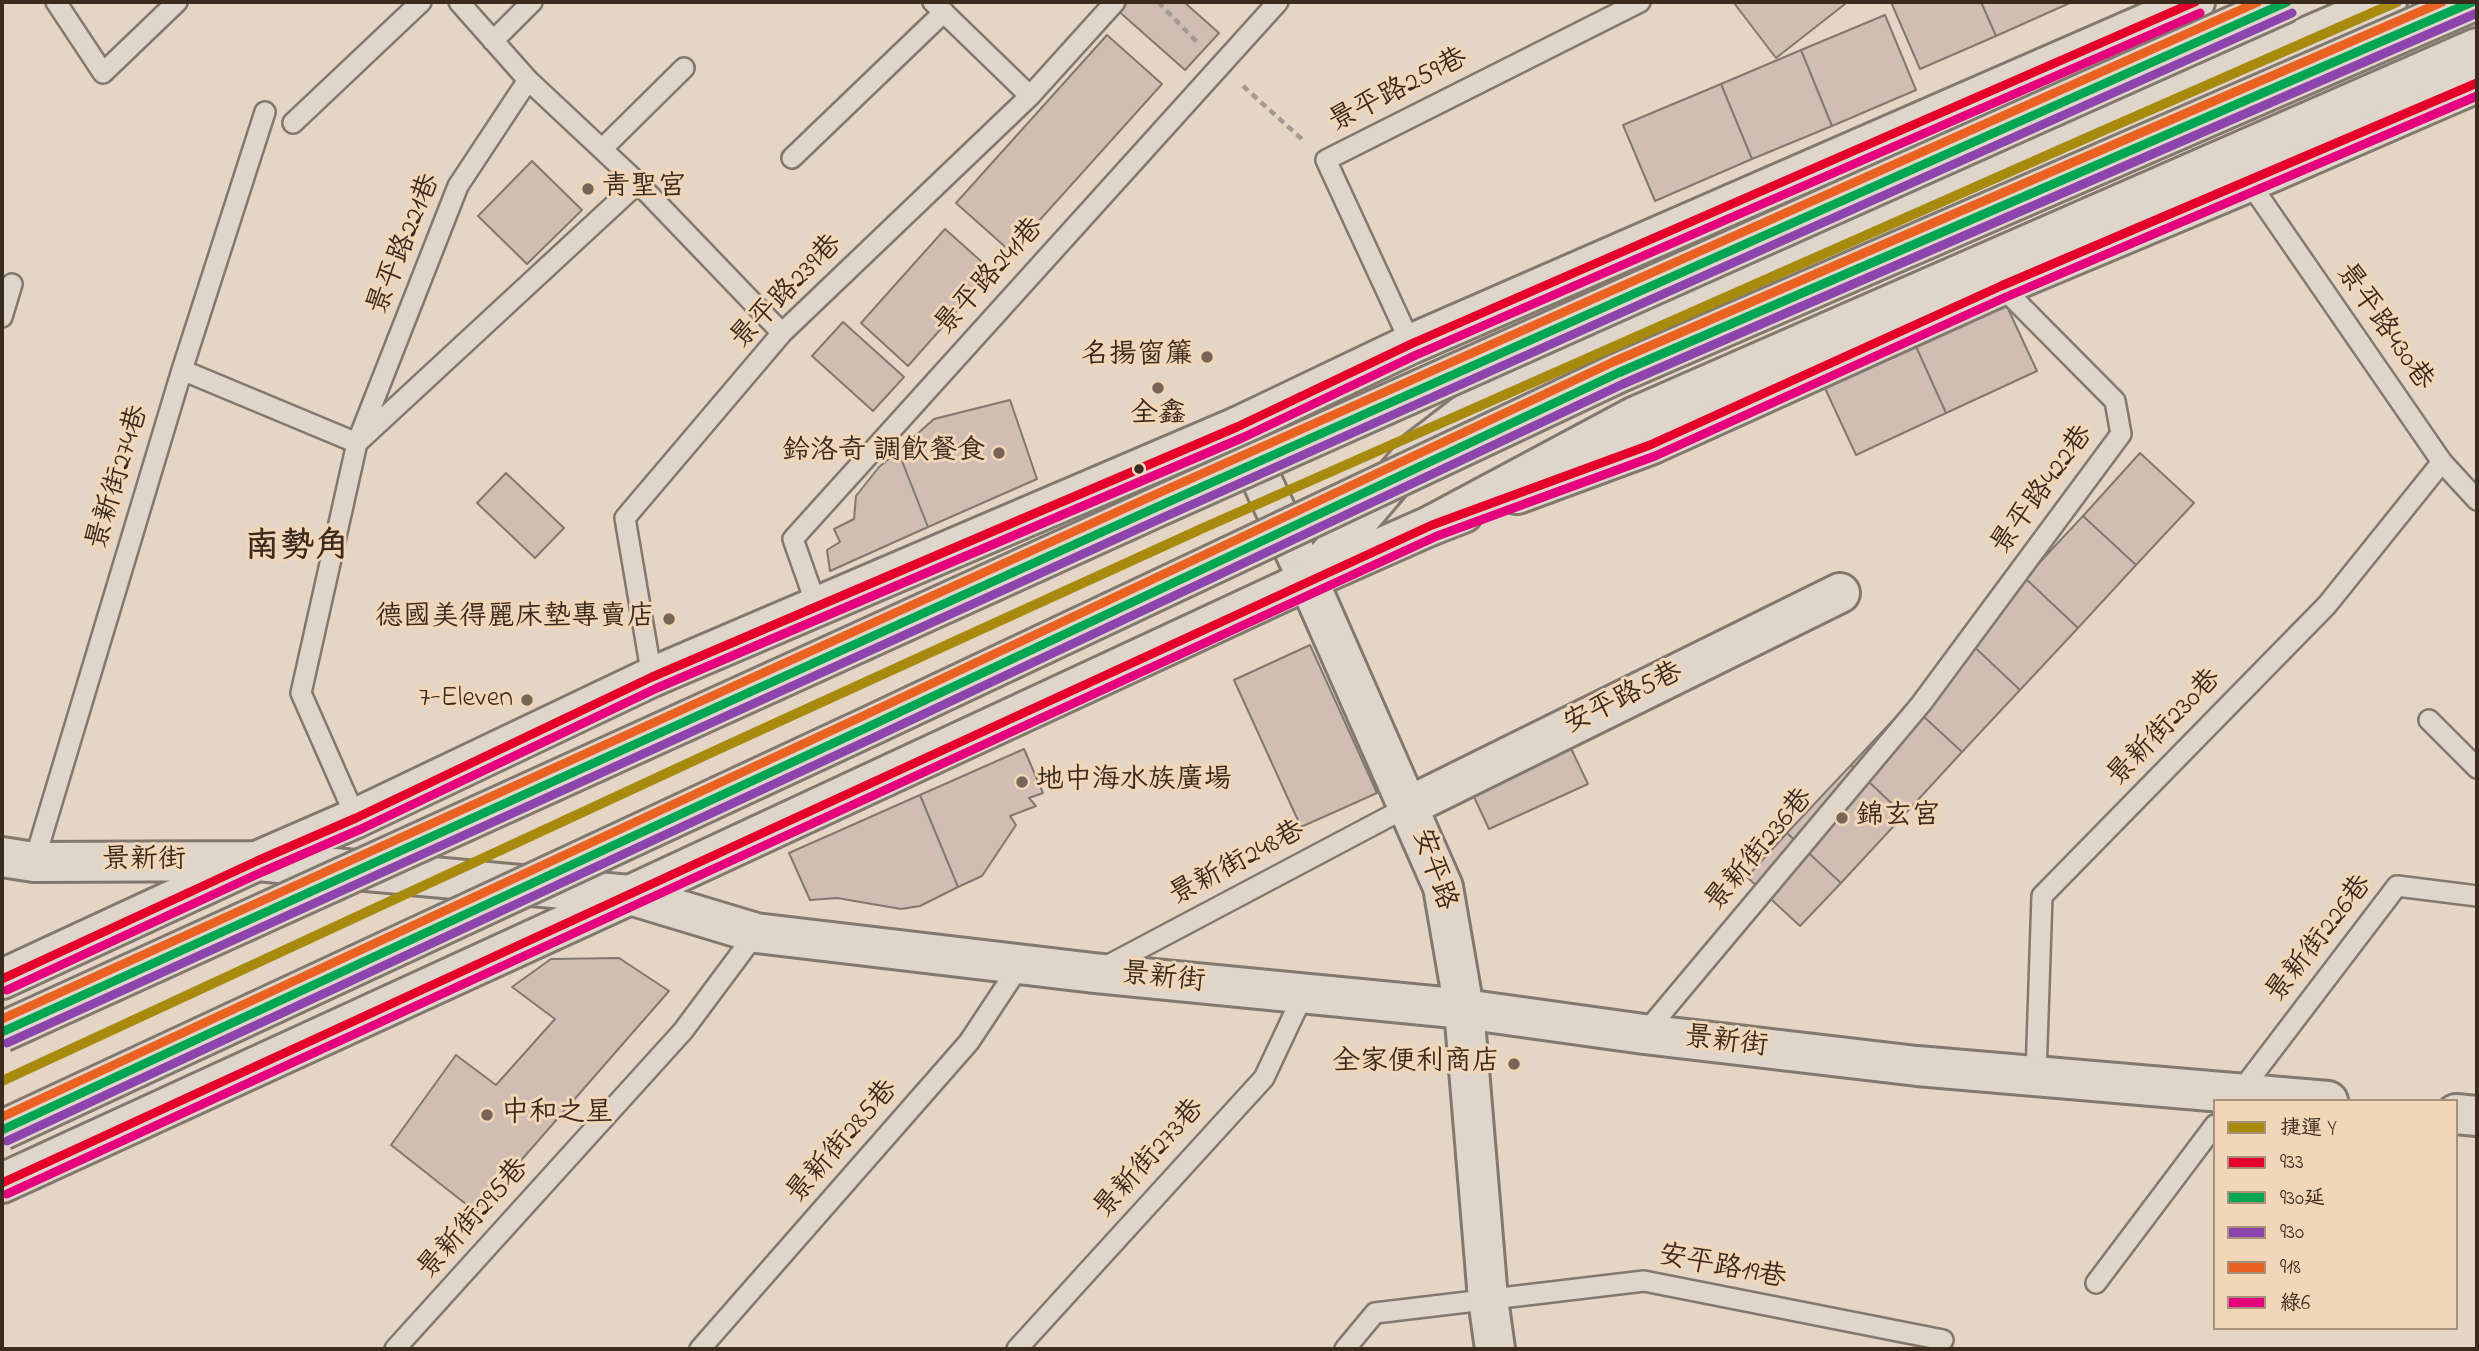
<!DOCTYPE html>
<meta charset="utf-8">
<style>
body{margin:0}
#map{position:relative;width:2479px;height:1351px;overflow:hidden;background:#e4d5c5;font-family:"Indie Flower","LXGW WenKai TC",sans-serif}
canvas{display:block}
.frame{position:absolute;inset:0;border:4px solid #3b2a1e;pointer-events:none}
.legend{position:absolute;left:2213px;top:1099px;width:245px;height:231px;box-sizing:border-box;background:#f1d6b8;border:2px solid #a8917a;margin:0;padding:9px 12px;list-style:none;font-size:21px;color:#3b2a1e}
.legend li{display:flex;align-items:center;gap:14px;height:35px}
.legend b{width:35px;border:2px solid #a8917a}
</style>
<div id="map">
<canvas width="2479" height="1351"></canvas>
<div class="frame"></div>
<ul class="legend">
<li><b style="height:9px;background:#a78a0e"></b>捷運 Y</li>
<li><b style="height:9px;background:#e4002b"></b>933</li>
<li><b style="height:9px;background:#00a651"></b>930延</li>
<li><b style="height:9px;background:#8e44ad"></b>930</li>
<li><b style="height:9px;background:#e96222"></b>918</li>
<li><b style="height:9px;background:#e5007d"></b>綠6</li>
</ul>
</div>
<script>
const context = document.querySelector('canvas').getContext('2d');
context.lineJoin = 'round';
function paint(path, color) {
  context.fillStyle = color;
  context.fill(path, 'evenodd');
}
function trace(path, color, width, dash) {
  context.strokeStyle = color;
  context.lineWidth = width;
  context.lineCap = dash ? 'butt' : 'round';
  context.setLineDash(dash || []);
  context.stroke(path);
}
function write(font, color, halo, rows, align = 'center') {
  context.font = font + ' "Indie Flower","LXGW WenKai TC",sans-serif';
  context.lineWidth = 6;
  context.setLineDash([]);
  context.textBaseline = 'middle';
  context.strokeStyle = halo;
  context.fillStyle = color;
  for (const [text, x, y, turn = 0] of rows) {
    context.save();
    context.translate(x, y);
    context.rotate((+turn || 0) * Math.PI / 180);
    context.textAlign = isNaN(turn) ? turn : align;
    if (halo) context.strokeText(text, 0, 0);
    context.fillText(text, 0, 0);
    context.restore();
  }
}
const building = new Path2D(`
 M1121 2H1184L1219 33 1185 70 1115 8Z
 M1736 2H1844L1845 4 1776 58 1734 3Z
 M1891 2H1981L1996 36 1920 69Z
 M1981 2H2072L1996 36Z
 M1885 15 1916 90 1832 126 1801 50Z
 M1107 35 1162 84 1011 252 956 203Z
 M1801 50 1832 126 1752 159 1721 84Z
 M1721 84 1752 159 1655 201 1623 125Z
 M532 161 582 210 527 264 478 216Z
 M945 229 992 271 908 366 861 323Z
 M2004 300 2037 371 1946 413 1914 342Z
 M843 322 904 377 873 411 812 356Z
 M1914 342 1946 413 1856 455 1823 384Z
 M1010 400 1037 479 928 527 898 451 934 419Z
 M898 451 928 527 830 571 827 550 840 542 834 529 854 519 856 496 879 467Z
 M2140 453 2194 503 2136 565 2083 516Z
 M506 473 564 528 535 558 477 503Z
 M2083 516 2136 565 2078 628 2025 578Z
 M2025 578 2078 628 2020 690 1967 640Z
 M1967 640 2020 690 1962 752 1909 703Z
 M1310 645 1377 793 1301 827 1234 680Z
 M1909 703 1962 752 1904 815 1851 765Z
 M1566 738 1588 784 1489 829 1468 784Z
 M1024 749 1043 793 1029 798 1036 806 1010 816 1016 825 982 876 958 887 920 795Z
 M1851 765 1904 815 1841 883 1787 833Z
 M920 795 958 887 920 906 901 909 837 898 810 900 789 853Z
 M1787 833 1841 883 1800 926 1747 877Z
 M619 958 669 991 476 1212 391 1145 456 1055 496 1085 555 1019 512 987 551 959Z`);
const path = new Path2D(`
 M1158 2 1199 44
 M1243 86 1304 141`);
const lane = new Path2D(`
 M56 2 103 73 177 2
 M459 2 528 80 638 183 782 333
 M933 2 1030 96
 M493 41 532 2
 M293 123 421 2
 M602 149 684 68
 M792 158 944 12
 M2249 182 2442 462 2477 500
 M2 317 12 284
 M1411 344 1326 160 1640 2
 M182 370 357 443 638 183
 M817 607 793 539 1278 2
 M652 677 625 518 782 333 1030 96 1115 2
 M2429 720 2477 768
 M356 818 301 693 357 443 458 186 528 80
 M34 862 182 370 265 112
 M1103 968 1409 806
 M1644 1034 1921 704 2121 434 2115 401 2001 286
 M2036 1075 2042 896 2327 605 2442 462
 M2237 1096 2397 886 2477 896
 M2096 1283 2215 1125
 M395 1349 683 1031 756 933
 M700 1349 969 1042 1020 965
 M1017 1349 1264 1078 1304 993
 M1345 1349 1375 1313 1644 1281 1943 1340`);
const street = new Path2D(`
 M1237 427 1308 580 1443 887 1464 1009 1488 1299 1495 1349
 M1409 806 1840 593`);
const secondary = new Path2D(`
 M1517 494 1650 445 2001 286 2249 182 2477 83
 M1314 573 1418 450 1500 387 2387 2
 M2 857 34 862 257 861 630 895 756 933 1094 973 1464 1009 1644 1034 1917 1066 2328 1101
 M2 979 257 861 356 818 652 677 1237 427 1411 344 2195 2
 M2456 1114 2477 1116
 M2 1183 630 895 1308 580 1432 525 1463 513`);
const highway = new Path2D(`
 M1432 525 1634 417 2477 48`);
const highwayBridge = new Path2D(`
 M2 1032 1157 507 2287 2
 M2 1130 868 727 1618 373 2472 2`);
const bus1 = new Path2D(`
 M2 979 257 861 356 818 652 677 1237 427 1411 344 2195 2
 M2 1183 1432 525 1650 445 2001 286 2477 83`);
const bus2 = new Path2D(`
 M2 1032 1157 507 2287 2
 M2 1130 868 727 1618 373 2472 2`);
const bus3 = new Path2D(`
 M7 1043 1162 518 2292 13
 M7 1141 873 738 1623 384 2477 13`);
const bus4 = new Path2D(`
 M2 1019 1152 496 2258 2
 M2 1117 863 716 1613 362 2442 2`);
const bus5 = new Path2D(`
 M7 990 262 872 361 829 657 688 1242 438 1416 355 2200 13
 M7 1194 1437 536 1655 456 2006 297 2477 96`);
const metro1 = new Path2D(`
 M2 1081C401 896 800 710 1201 529 1598 350 1998 177 2397 2`);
const markers = [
 [588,189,7,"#766658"],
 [1207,357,7,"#766658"],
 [1158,388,7,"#766658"],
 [999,453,7,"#766658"],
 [1139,469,6,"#3b2a1e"],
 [669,619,7,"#766658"],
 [527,700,7,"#766658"],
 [1022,782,7,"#766658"],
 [1842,818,7,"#766658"],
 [1514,1064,7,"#766658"],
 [487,1115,7,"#766658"]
];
const streetNames = [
 ["景平路259巷",1399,92,-27],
 ["景平路221巷",406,245,-68],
 ["景平路241巷",991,278,-48],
 ["景平路239巷",788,293,-46],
 ["景平路430巷",2383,328,55],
 ["景新街274巷",120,478,-73],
 ["景平路422巷",2044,491,-54],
 ["安平路5巷",1624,700,-26],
 ["景新街230巷",2166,729,-46],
 ["景新街236巷",1761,851,-50],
 ["景新街",144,862],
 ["景新街248巷",1238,865,-28],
 ["安平路",1432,870,71],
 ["景新街226巷",2321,940,-52],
 ["景新街",1163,980,6],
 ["景新街",1726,1044,7],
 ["景新街285巷",844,1143,-49],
 ["景新街273巷",1151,1160,-48],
 ["景新街295巷",475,1220,-48],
 ["安平路19巷",1722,1269,11]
];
const poiNames = [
 ["青聖宮",602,189,"left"],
 ["名揚窗簾",1193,357],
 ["全鑫",1158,416,"center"],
 ["鈴洛奇 調飲餐食",985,453],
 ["德國美得麗床墊專賣店",655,619],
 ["7-Eleven",513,700],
 ["地中海水族廣場",1036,782,"left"],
 ["錦玄宮",1856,818,"left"],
 ["全家便利商店",1500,1064],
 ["中和之星",501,1115,"left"]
];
const districtNames = [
 ["南勢角",297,550]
];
paint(building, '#d0beb4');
trace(building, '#82786e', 2);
trace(lane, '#82786e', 24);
trace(street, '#82786e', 44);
trace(secondary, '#82786e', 44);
trace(highway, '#82786e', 44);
trace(path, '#a49b92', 4.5, [7, 5]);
trace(lane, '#dfd5ca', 19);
trace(street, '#dfd5ca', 38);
trace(secondary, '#dfd5ca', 38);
trace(highway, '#dfd5ca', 38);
trace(highwayBridge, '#82786e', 44, []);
trace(highwayBridge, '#dfd5ca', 38);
trace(bus1, '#e4002b', 9);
trace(bus2, '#00a651', 9);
trace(bus3, '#8e44ad', 9);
trace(bus4, '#e96222', 9);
trace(bus5, '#e5007d', 9);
trace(metro1, '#a78a0e', 10);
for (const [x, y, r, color] of markers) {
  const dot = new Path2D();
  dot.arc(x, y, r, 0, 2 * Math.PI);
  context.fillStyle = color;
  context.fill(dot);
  trace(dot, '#f1d6b8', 2.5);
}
write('28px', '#3b2a1e', '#f1d6b8', streetNames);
write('28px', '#3b2a1e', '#f1d6b8', poiNames, 'right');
write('bold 35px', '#3b2a1e', '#f1d6b8', districtNames);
</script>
